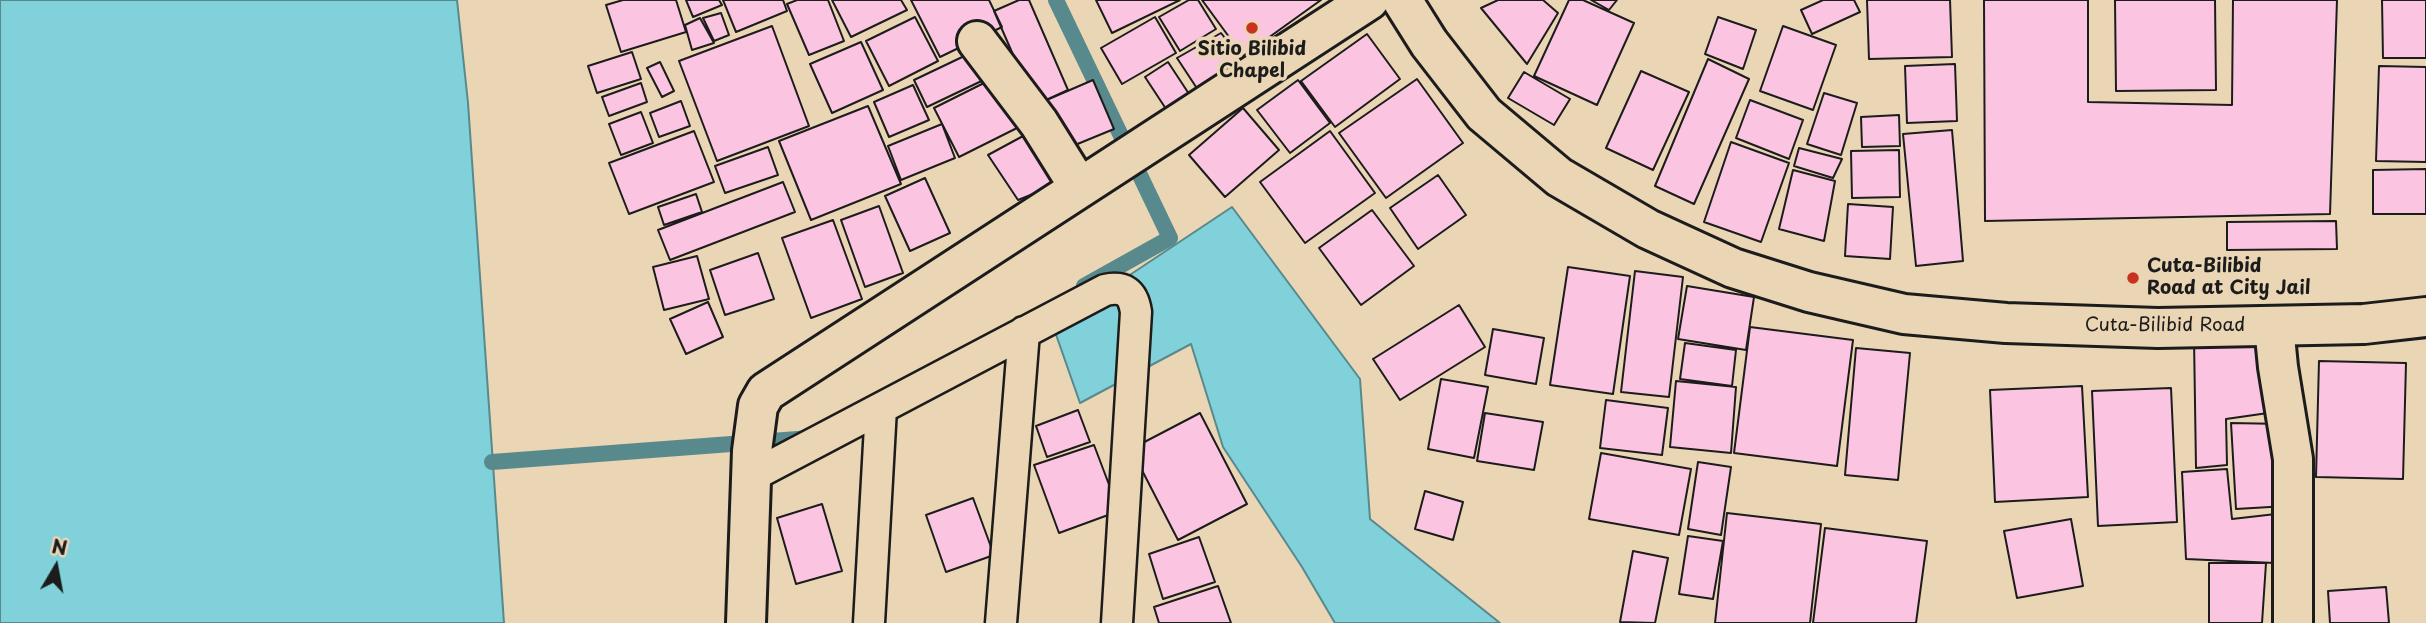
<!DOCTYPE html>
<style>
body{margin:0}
#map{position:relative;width:2426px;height:623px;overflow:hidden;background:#ead5b4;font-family:"Playpen Sans",sans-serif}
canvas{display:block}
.north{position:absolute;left:21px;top:532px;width:70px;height:70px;-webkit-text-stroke:5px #ead5b4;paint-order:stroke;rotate:10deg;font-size:19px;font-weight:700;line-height:28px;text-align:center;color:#1c1c1c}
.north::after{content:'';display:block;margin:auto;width:24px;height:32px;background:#1c1c1c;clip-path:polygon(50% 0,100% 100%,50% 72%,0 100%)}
</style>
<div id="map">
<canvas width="2426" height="623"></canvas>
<div class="north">N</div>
</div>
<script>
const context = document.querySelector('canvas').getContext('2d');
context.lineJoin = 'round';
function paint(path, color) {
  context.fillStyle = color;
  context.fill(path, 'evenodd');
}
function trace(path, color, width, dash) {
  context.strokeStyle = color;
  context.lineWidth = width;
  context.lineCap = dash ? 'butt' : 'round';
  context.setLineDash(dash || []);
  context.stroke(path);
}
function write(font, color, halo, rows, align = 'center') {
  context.font = font + ' "Playpen Sans",sans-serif';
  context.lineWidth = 7;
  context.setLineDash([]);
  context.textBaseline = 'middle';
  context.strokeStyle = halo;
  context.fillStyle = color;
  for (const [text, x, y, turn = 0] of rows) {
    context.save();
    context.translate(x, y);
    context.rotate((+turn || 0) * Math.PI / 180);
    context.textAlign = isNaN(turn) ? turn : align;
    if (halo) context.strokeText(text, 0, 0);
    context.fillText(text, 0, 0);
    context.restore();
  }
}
const water = new Path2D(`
 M0 0H457L468 103 504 623H0Z
 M1232 207 1360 379 1370 519 1500 623H1335L1302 567 1223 447 1191 344 1080 403 1053 326Z`);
const stream = new Path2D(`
 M1056 0 1170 238 1084 286
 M492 462 811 438`);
const building = new Path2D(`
 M623 0H676L686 32 621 52 606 5Z
 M686 0H719L722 5 693 17Z
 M723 0H783L787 11 736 32Z
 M797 0H828L844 41 809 55 787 4Z
 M832 0H901L907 10 851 37Z
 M911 0H989L1002 27 940 57Z
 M1019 0H1029L1068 90 1035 105 994 11Z
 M1096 0H1180L1112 33Z
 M1189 0H1198L1216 29 1180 51 1159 17Z
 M1202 0H1321L1243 56Z
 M1498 0H1543L1558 13 1527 64 1481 8Z
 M1569 0H1583L1634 23 1597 105 1534 76Z
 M1591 0H1617L1609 10Z
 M1823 0H1854L1860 12 1812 34 1801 10Z
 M1867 0H1950L1952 57 1869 59Z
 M1984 0H2088V102L2232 105 2233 0H2337L2330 214 1985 221Z
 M2115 0H2215L2216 90 2116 91Z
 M2382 0H2426V58H2383Z
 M721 13 729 35 714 41 703 18Z
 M915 17 938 61 889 86 866 41Z
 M1155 17 1176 53 1122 84 1101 48Z
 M1718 17 1756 30 1743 69 1705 54Z
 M700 18 714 43 692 50 685 25Z
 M772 26 809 126 717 161 679 61Z
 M1783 26 1836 45 1813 110 1760 91Z
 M1221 33 1244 62 1200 93 1177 58Z
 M1367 34 1400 79 1335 127 1301 81Z
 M861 42 883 90 832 113 810 64Z
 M979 49 992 76 927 107 914 80Z
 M632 52 641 79 597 93 588 66Z
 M1708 59 1749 79 1694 204 1655 186Z
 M660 62 674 91 662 97 647 68Z
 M1168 62 1193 100 1170 115 1145 77Z
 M1955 64 1957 121 1907 123 1905 66Z
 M2379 66 2426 67V162L2376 161Z
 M1641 71 1689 92 1653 170 1606 148Z
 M1524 72 1570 99 1554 125 1508 98Z
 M1000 75 1025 124 959 157 934 108Z
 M1417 79 1463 143 1386 198 1339 133Z
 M1093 80 1114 129 1058 152 1035 105Z
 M1298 80 1330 123 1290 153 1257 110Z
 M641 83 647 102 609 116 602 97Z
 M913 85 929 120 889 137 874 102Z
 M1824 93 1857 103 1841 155 1807 144Z
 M1750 100 1803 120 1789 159 1736 138Z
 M681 101 690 126 659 137 650 113Z
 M868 106 901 184 811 220 779 141Z
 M1243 108 1279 150 1225 197 1189 155Z
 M641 112 653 143 621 155 609 124Z
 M1899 115 1900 146 1862 147 1861 117Z
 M942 124 955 158 901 180 888 146Z
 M1036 129 1061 183 1018 200 988 155Z
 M1952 130 1963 261 1916 266 1903 134Z
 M694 131 714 182 629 214 609 163Z
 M1330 131 1375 193 1305 243 1260 182Z
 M1731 142 1789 163 1761 242 1704 222Z
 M768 147 778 175 725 193 715 166Z
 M1799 148 1842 159 1833 178 1794 166Z
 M1899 150 1900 197 1852 198 1851 151Z
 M2426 169V214H2373V170Z
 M1793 170 1835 181 1824 241 1779 229Z
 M1438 175 1466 215 1418 249 1390 208Z
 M925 178 950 233 910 251 885 196Z
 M783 182 795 212 670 260 658 230Z
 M696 194 702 212 664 225 658 207Z
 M1848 204 1893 207 1890 259 1845 256Z
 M879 206 903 273 865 287 841 220Z
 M1372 210 1414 266 1361 305 1319 248Z
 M833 220 862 299 811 318 782 238Z
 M2336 221 2337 249 2227 250V222Z
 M758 253 774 299 725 315 710 270Z
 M697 256 709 299 664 310 653 267Z
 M1568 267 1630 276 1613 394 1550 385Z
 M1635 271 1683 277 1669 397 1621 392Z
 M1687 286 1754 297 1746 350 1678 339Z
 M708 302 723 337 686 354 670 319Z
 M1459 305 1485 347 1400 400 1373 359Z
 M1750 327 1853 340 1837 466 1734 453Z
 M1493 329 1544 338 1536 384 1485 375Z
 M2194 338 2264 342 2268 413 2226 419 2227 465 2196 468Z
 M1685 343 1736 350 1732 386 1680 379Z
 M1856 348 1910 353 1898 480 1845 475Z
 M2319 361 2406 363 2403 479 2316 477Z
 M1441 379 1488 387 1474 458 1428 449Z
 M1676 381 1736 387 1731 453 1670 447Z
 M2082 386 2088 497 1995 502 1990 390Z
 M2171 388 2177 522 2098 526 2092 391Z
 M1606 400 1668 408 1662 455 1600 448Z
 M1078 410 1090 442 1047 457 1036 426Z
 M1200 413 1247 504 1178 540 1131 449Z
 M1485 413 1543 422 1534 470 1477 461Z
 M2231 423 2283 424 2287 506 2236 509Z
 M1094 445 1119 511 1059 533 1034 465Z
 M1601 453 1691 469 1679 535 1589 519Z
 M1698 462 1731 467 1721 535 1688 529Z
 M2227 469 2232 519 2276 514 2275 563 2186 559 2182 472Z
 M1425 491 1463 502 1453 540 1415 529Z
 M973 498 994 555 946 572 926 515Z
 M822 504 842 571 796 584 777 518Z
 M1727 513 1821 524 1810 623H1715Z
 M2071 519 2083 586 2017 598 2004 531Z
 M1825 528 1927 541 1916 623H1813Z
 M1688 536 1723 541 1713 599 1679 594Z
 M1199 537 1215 582 1163 599 1149 554Z
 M1633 551 1668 558 1655 623 1620 622Z
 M2209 563H2266L2262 623H2209Z
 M1218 586 1231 623H1159L1154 607Z
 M2386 587 2389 623H2330L2328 591Z`);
const lane = new Path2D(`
 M752 476 1105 290C1124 286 1133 292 1136 312L1117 623
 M869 623 881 408
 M1001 623 1024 332`);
const street = new Path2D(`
 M977 41 1039 123 1079 187
 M2274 326 2278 367 2293 459V623
 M746 623 752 451 758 406 766 392 1369 0`);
const secondary = new Path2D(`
 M1402 0 1429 43 1484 114 1559 177 1648 229 1733 268 1809 292 1904 314 2006 323 2158 328 2364 324 2426 317`);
const markers = [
 [1252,28,7,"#c8321e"],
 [2133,278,7,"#c8321e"]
];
const poiNames = [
 ["Sitio Bilibid",1252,50],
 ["Chapel",1252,72],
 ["Cuta-Bilibid",2147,267,"left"],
 ["Road at City Jail",2147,289,"left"]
];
const streetNames = [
 ["Cuta-Bilibid Road",2165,326]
];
paint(water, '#80d1d9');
trace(water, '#58898d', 2);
trace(stream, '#58898d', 16);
paint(building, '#fbc5e1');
trace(building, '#1c1c1c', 2);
trace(lane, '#1c1c1c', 35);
trace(street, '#1c1c1c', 44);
trace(secondary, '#1c1c1c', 44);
trace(lane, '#ead5b4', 30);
trace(street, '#ead5b4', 38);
trace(secondary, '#ead5b4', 38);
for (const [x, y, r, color] of markers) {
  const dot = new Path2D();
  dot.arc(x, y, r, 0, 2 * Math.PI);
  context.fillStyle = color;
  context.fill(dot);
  trace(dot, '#ead5b4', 2.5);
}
write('bold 19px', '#1c1c1c', '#ead5b4', poiNames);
write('19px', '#1c1c1c', '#ead5b4', streetNames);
</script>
